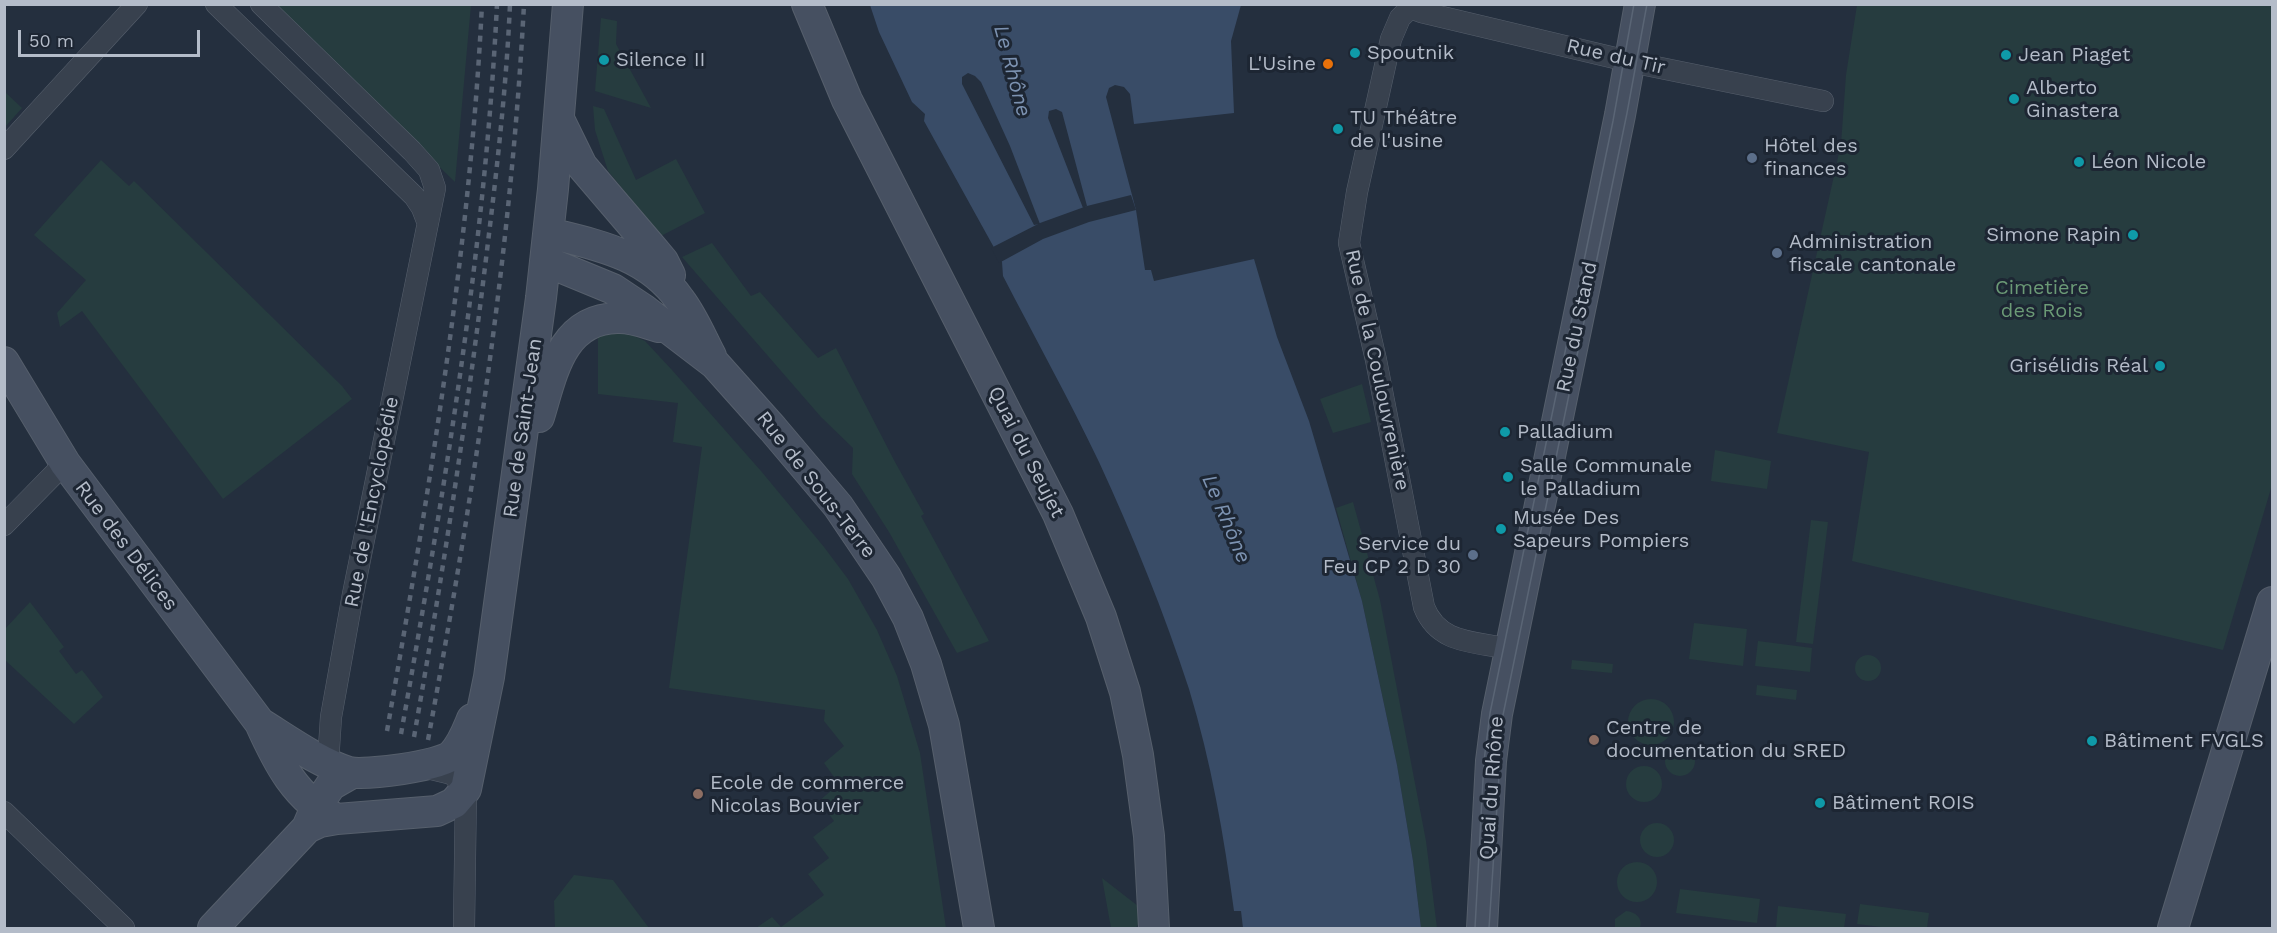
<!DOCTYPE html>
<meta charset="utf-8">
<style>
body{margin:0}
#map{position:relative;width:2277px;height:933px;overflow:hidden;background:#242f3e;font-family:"Work Sans",sans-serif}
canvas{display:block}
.frame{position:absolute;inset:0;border:6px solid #b4bcc9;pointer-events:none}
.scale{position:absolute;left:18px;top:30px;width:182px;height:27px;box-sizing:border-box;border:3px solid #b4bcc9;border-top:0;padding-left:8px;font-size:18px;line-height:21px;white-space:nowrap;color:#b4bcc9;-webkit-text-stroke:4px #1d2633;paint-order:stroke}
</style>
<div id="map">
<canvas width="2277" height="933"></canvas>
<div class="frame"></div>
<div class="scale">50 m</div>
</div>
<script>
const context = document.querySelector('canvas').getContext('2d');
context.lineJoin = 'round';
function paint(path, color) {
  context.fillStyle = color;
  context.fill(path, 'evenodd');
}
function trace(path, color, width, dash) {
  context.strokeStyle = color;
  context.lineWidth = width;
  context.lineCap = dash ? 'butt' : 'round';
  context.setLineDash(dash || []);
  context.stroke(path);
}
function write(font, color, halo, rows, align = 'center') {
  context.font = font + ' "Work Sans",sans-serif';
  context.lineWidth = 6;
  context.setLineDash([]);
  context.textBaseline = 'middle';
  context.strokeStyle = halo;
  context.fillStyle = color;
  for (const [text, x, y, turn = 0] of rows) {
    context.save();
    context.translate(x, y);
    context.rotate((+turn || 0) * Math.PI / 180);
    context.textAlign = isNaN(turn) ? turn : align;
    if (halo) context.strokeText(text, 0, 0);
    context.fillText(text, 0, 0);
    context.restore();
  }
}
const green = new Path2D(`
 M273 5H471L455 182Z
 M1857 5H2272V485L2223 650 1852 561 1869 452 1777 433 1841 144 1846 75Z
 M601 18 617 21 616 44 651 108 595 91Z
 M5 92 22 108 5 127Z
 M593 106 604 109 636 180 676 159 705 213 661 236 608 171 595 130Z
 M101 160 129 186 134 181 342 386 352 399 223 499 82 311 60 327 57 313 86 280 34 235Z
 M712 243 751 296 760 292 818 358 836 348 895 462 924 514 921 516 989 641 957 653 889 532 852 474 853 448 821 417 682 257Z
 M607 331 628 333 645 341 672 370 761 471 824 547 848 579 877 630 897 676 920 753 946 928H756L772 917 781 927 824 895 808 874 829 858 813 837 834 821 819 801 839 784 824 763 844 746 824 721 825 710 669 688 702 447 673 442 678 403 598 394V335Z
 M1362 384 1371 422 1333 433 1320 399Z
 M1715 450 1771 461 1767 489 1711 481Z
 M1353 502 1380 600 1426 841 1437 928H1421L1413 861 1397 765 1362 601 1336 508Z
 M1811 520 1828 522 1813 644 1796 642Z
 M30 602 64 647 59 651 76 674 82 670 103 697 74 724 5 660V629Z
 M1694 623 1747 629 1743 666 1689 659Z
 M1758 641 1812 648 1810 672 1755 666Z
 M1855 668a13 13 0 1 1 26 0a13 13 0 1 1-26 0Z
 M1572 660 1613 664 1612 673 1571 669Z
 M1757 685 1797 690 1796 700 1756 695Z
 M1628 722a23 23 0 1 1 46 0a23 23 0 1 1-46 0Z
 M1665 761a15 15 0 1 1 30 0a15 15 0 1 1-30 0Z
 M1626 784a18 18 0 1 1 36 0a18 18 0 1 1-36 0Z
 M1640 840a17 17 0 1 1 34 0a17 17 0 1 1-34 0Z
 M1617 882a20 20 0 1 1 40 0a20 20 0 1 1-40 0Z
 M574 875 613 880 649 928H555L554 901Z
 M1102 878 1138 906 1140 920 1136 928H1111Z
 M1680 889 1760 899 1757 923 1676 913Z
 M1860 904 1929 913 1927 928H1889L1857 924Z
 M1778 906 1846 914 1844 928 1776 927Z
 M1626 911C1636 912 1643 918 1640 928H1615V919Z`);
const water = new Path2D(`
 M870 5H1241L1231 41 1234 113 1134 124 1130 94 1124 87 1115 85 1109 88 1106 97 1136 210 1145 270H1151L1154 281 1254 259 1277 337 1309 421 1362 601 1397 765 1413 861 1421 928H1243L1241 911H1234C1224 836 1211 761 1189 689 1164 612 1133 536 1099 462 1069 399 1035 338 1003 276L1002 262 924 121 925 114 912 102 879 32ZM968 73 975 76 981 82 1010 146 1040 224 1034 225 962 84V77ZM1056 109 1062 112 1087 206 1083 208 1048 118 1049 111Z`);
const pier = new Path2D(`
 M1131 195 1136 210 1089 222 1043 239 999 263 991 248 1040 223 1087 206Z`);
const street = new Path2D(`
 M216 4 414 196 422 208 427 221
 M261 4 412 151 429 170 435 188 353 594 331 717 328 763 330 775
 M1410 8 1400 18 1391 39 1357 192 1349 243 1376 360 1424 607C1439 645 1475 641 1510 649
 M1410 8 1421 12 1636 63 1823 101
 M4 149 137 4
 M4 525 65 463
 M423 767 452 774 466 789 464 928
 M4 812 124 928`);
const secondary = new Path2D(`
 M807 4 847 100 1058 514 1101 617 1125 692 1138 755 1149 836 1154 928
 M559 119 582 166 652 248 663 261 670 275
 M549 233C598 245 649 255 680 300 693 317 701 337 711 356
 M545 261 613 289 643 309 715 364 773 429 838 506 886 577 908 618 926 664 944 725 979 928
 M4 362 65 463 260 723C277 761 296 800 337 819
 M539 417C552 375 561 319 617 318 631 317 645 323 659 327
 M260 723C286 739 319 763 349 772 364 776 441 766 452 755 462 745 467 731 472 719
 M307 828 320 822 337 819 437 811 454 803 466 789 489 677 541 298 553 189 568 4
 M213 928 307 828 316 807 331 785 352 773
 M1482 928 1491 761 1497 714 1620 115 1640 4
 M2173 928 2272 602`);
const tram = new Path2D(`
 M1475 928 1484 761 1490 713 1613 121 1634 4
 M1489 928 1503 715 1627 113 1647 4`);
const rail = new Path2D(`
 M387 731C429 491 470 248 482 4
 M401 734C444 493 485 249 497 4
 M414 737C441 584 465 430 484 275 495 185 506 95 510 4
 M428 740C473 497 511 251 524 4`);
const markers = [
 [1355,53,6,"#0f9aa8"],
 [2006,55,6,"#0f9aa8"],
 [604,60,6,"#0f9aa8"],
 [1328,64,6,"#e8710a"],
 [2014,99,6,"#0f9aa8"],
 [1338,129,6,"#0f9aa8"],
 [1752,158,6,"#5c6f8a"],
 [2079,162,6,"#0f9aa8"],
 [2133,235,6,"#0f9aa8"],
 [1777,253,6,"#5c6f8a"],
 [2160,366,6,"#0f9aa8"],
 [1505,432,6,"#0f9aa8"],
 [1508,477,6,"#0f9aa8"],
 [1501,529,6,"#0f9aa8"],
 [1473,555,6,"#5c6f8a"],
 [1594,740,6,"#8d6e63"],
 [2092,741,6,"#0f9aa8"],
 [698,794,6,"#8d6e63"],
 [1820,803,6,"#0f9aa8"]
];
const poiNames = [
 ["Spoutnik",1367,53],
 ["Jean Piaget",2018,55],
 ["Silence II",616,60],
 ["L'Usine",1316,64,"right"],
 ["Alberto",2026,88],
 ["Ginastera",2026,111],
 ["TU Théâtre",1350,118],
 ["de l'usine",1350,141],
 ["Hôtel des",1764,146],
 ["finances",1764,169],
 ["Léon Nicole",2091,162],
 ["Simone Rapin",2121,235,"right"],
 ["Administration",1789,242],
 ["fiscale cantonale",1789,265],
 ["Grisélidis Réal",2148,366,"right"],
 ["Palladium",1517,432],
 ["Salle Communale",1520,466],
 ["le Palladium",1520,489],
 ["Musée Des",1513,518],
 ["Sapeurs Pompiers",1513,541],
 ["Service du",1461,544,"right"],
 ["Feu CP 2 D 30",1461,567,"right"],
 ["Centre de",1606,728],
 ["documentation du SRED",1606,751],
 ["Bâtiment FVGLS",2104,741],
 ["Ecole de commerce",710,783],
 ["Nicolas Bouvier",710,806],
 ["Bâtiment ROIS",1832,803]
];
const streetNames = [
 ["Rue du Tir",1616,57,13],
 ["Rue du Stand",1577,327,-78],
 ["Rue de la Coulouvrenière",1377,370,78],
 ["Rue de Saint-Jean",523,428,-82],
 ["Quai du Seujet",1026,452,63],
 ["Rue de Sous-Terre",816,485,52],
 ["Rue de l'Encyclopédie",372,502,-79],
 ["Rue des Délices",126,546,53],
 ["Quai du Rhône",1492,788,-86]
];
const parkNames = [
 ["Cimetière",2042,288],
 ["des Rois",2042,311]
];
const waterNames = [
 ["Le Rhône",1012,71,75],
 ["Le Rhône",1226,519,67]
];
paint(green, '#263c3f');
paint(water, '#394c67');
paint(pier, '#242f3e');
trace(street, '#565f6c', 22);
trace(secondary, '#565f6c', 32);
trace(street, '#38414e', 21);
trace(secondary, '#465061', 30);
trace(tram, '#5a6575', 1.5);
trace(rail, '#5a6575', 4.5, [6, 6]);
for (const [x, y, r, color] of markers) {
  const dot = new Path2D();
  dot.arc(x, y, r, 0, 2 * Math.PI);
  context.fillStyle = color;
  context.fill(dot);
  trace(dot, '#1d2633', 2);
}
write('20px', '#b4bcc9', '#1d2633', poiNames, 'left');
write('20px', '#b4bcc9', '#1d2633', streetNames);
write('20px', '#6b9a76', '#1d2633', parkNames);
write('italic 21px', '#7c92b1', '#1d2633', waterNames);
</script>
